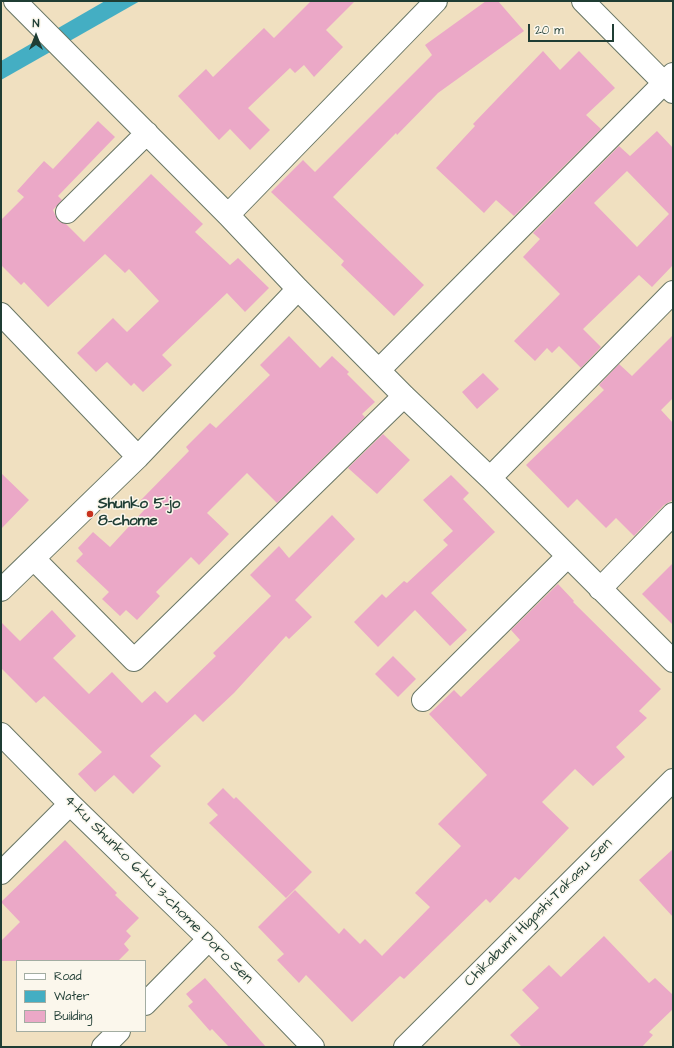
<!DOCTYPE html>
<style>
body{margin:0}
#map{position:relative;width:674px;height:1048px;overflow:hidden;background:#f0e0c0;font-family:"Architects Daughter",sans-serif}
canvas{display:block}
.frame{position:absolute;inset:0;border:2px solid #1f3d34;pointer-events:none}
.legend{position:absolute;left:16px;top:960px;width:130px;height:72px;box-sizing:border-box;background:#fbf7ec;border:1px solid #a3ada2;margin:0;padding:5px 7px;list-style:none;font-size:12px;color:#1f3d34}
.legend li{display:flex;align-items:center;gap:8px;height:20px}
.legend b{width:20px;border:1px solid #a3ada2}
.north{position:absolute;left:16px;top:16px;width:40px;height:40px;-webkit-text-stroke:3px #fbf7ec;paint-order:stroke;rotate:0deg;font-size:11px;font-weight:700;line-height:16px;text-align:center;color:#1f3d34}
.north::after{content:'';display:block;margin:auto;width:14px;height:18px;background:#1f3d34;clip-path:polygon(50% 0,100% 100%,50% 72%,0 100%)}
.scale{position:absolute;left:528px;top:24px;width:86px;height:18px;box-sizing:border-box;border:2px solid #1f3d34;border-top:0;padding-left:5px;font-size:12px;line-height:14px;white-space:nowrap;color:#1f3d34;-webkit-text-stroke:3px #fbf7ec;paint-order:stroke}
</style>
<div id="map">
<canvas width="674" height="1048"></canvas>
<div class="frame"></div>
<ul class="legend">
<li><b style="height:5px;background:#fff"></b>Road</li>
<li><b style="height:11px;background:#44aec3"></b>Water</li>
<li><b style="height:11px;background:#eba8c7"></b>Building</li>
</ul>
<div class="north">N</div>
<div class="scale">20 m</div>
</div>
<script>
const context = document.querySelector('canvas').getContext('2d');
context.lineJoin = 'round';
function paint(path, color) {
  context.fillStyle = color;
  context.fill(path, 'evenodd');
}
function trace(path, color, width, dash) {
  context.strokeStyle = color;
  context.lineWidth = width;
  context.lineCap = dash ? 'butt' : 'round';
  context.setLineDash(dash || []);
  context.stroke(path);
}
function write(font, color, halo, rows, align = 'center') {
  context.font = font + ' "Architects Daughter",sans-serif';
  context.lineWidth = 3;
  context.setLineDash([]);
  context.textBaseline = 'middle';
  context.strokeStyle = halo;
  context.fillStyle = color;
  for (const [text, x, y, turn = 0] of rows) {
    context.save();
    context.translate(x, y);
    context.rotate((+turn || 0) * Math.PI / 180);
    context.textAlign = isNaN(turn) ? turn : align;
    if (halo) context.strokeText(text, 0, 0);
    context.fillText(text, 0, 0);
    context.restore();
  }
}
const water = new Path2D(`
 M105 1H140L1 80V61Z`);
const building = new Path2D(`
 M311 1H355L326 30 343 47 314 77 304 65 295 73 290 68 248 108 270 130 250 150 230 129 219 140 178 96 206 69 213 77 264 28 274 38Z
 M486 1H498L524 31 438 93 397 135 396 133 333 197 424 285 394 316 341 265 344 261 271 192 303 160 315 172 432 55 425 45Z
 M543 51 560 70 579 51 615 88 586 115 601 129 514 216 496 200 484 213 436 168 475 126 473 124Z
 M98 121 115 137 58 196 62 200 53 210 58 221 66 224 84 242 151 174 203 224 195 232 230 265 238 258 269 288 245 312 227 293 162 355 172 365 143 392 134 383 131 386 107 362 96 372 77 353 113 318 127 332 159 301 129 269 125 273 105 254 48 307 24 282 21 285 1 265V220L24 197 17 191 44 161 53 169Z
 M657 131 673 148V265L652 287 639 275 583 329 601 347 581 368 559 346 552 353 547 348 535 361 514 341 560 294 523 257 540 239 533 233 619 146 630 156ZM627 171 669 214 637 247 594 203Z
 M673 335V398L661 410 673 423V500L664 505 634 536 616 518 606 528 577 499 568 508 526 465 604 390 599 385 619 364 632 376Z
 M289 336 320 368 332 356 349 372 347 374 375 402 362 414 365 417 277 503 247 473 207 513 229 534 199 565 191 557 156 592 160 596 137 620 126 610 120 616 102 599 109 592 76 561 83 554 78 548 93 532 110 547 146 508 140 501 189 451 186 447 210 423 216 428 270 375 260 365Z
 M483 373 499 389 477 409 462 392Z
 M383 434 410 460 377 494 348 468Z
 M1 473 29 500 1 529Z
 M451 475 469 493 463 499 495 532 431 593 467 630 450 646 415 610 378 647 354 622 382 594 386 598 404 581 407 583 448 545 443 540 453 531 423 500Z
 M332 515 355 539 295 600 312 617 289 639 286 636 234 693 203 722 195 714 150 756 161 766 133 794 114 775 95 792 78 774 102 752 44 696 36 703 1 668V622L20 641 52 610 76 636 53 658 89 694 112 672 142 703 155 691 167 703 216 656 213 653 271 596 250 575 279 546 289 558Z
 M673 563V625L642 594Z
 M558 584 574 601 573 602 661 689 639 711 647 718 616 747 625 757 593 786 575 769 542 802 569 828 519 880 515 877 490 903 486 899 404 979 400 976 352 1022 306 975 299 983 277 960 284 954 258 927 295 890 339 934 344 928 360 944 365 939 382 956 430 907 415 893 461 846 438 824 487 775 429 714 454 690 461 697 520 640 511 630Z
 M393 656 416 679 398 697 375 674Z
 M223 788 234 799 236 797 312 872 286 898 209 823 218 815 207 804Z
 M65 840 117 893 115 895 139 918 126 931 131 936 124 944 129 950 118 961H1V941L20 922 1 902Z
 M673 849V917L639 880Z
 M604 936 649 983 655 978 673 995V1009L649 1032 653 1035 642 1047H522L510 1035 539 1008 522 990 549 965 561 977Z
 M205 978 266 1047H229L212 1029 210 1031 188 1006 193 1002 186 994Z`);
const minor = new Path2D(`
 M15 1 228 215 298 289 404 396 490 478 673 661
 M583 1 673 92
 M67 212 147 133
 M228 215 436 1
 M1 314 138 457
 M379 370 673 74
 M490 478 673 292
 M34 559 134 660 404 396
 M600 589 673 514
 M1 590 138 457 298 289
 M423 700 568 556
 M1 734 70 804 209 939 313 1047
 M1 873 70 804
 M145 1004 209 939
 M103 1047 119 1031
 M405 1047 673 780`);
const markers = [
 [90,514,4,"#c8321e"]
];
const poiNames = [
 ["Shunko 5-jo",98,505],
 ["8-chome",98,522]
];
const streetNames = [
 ["4-ku Shunko 6-ku 3-chome Doro Sen",158,890,45],
 ["Chikabumi Higashi-Takasu Sen",539,913,-45]
];
paint(water, '#44aec3');
paint(building, '#eba8c7');
trace(minor, '#687665', 24);
trace(minor, '#fff', 22);
for (const [x, y, r, color] of markers) {
  const dot = new Path2D();
  dot.arc(x, y, r, 0, 2 * Math.PI);
  context.fillStyle = color;
  context.fill(dot);
  trace(dot, '#fbf7ec', 1.5);
}
write('bold 15px', '#1f3d34', '#fbf7ec', poiNames, 'left');
write('15px', '#1f3d34', '#fbf7ec', streetNames);
</script>
